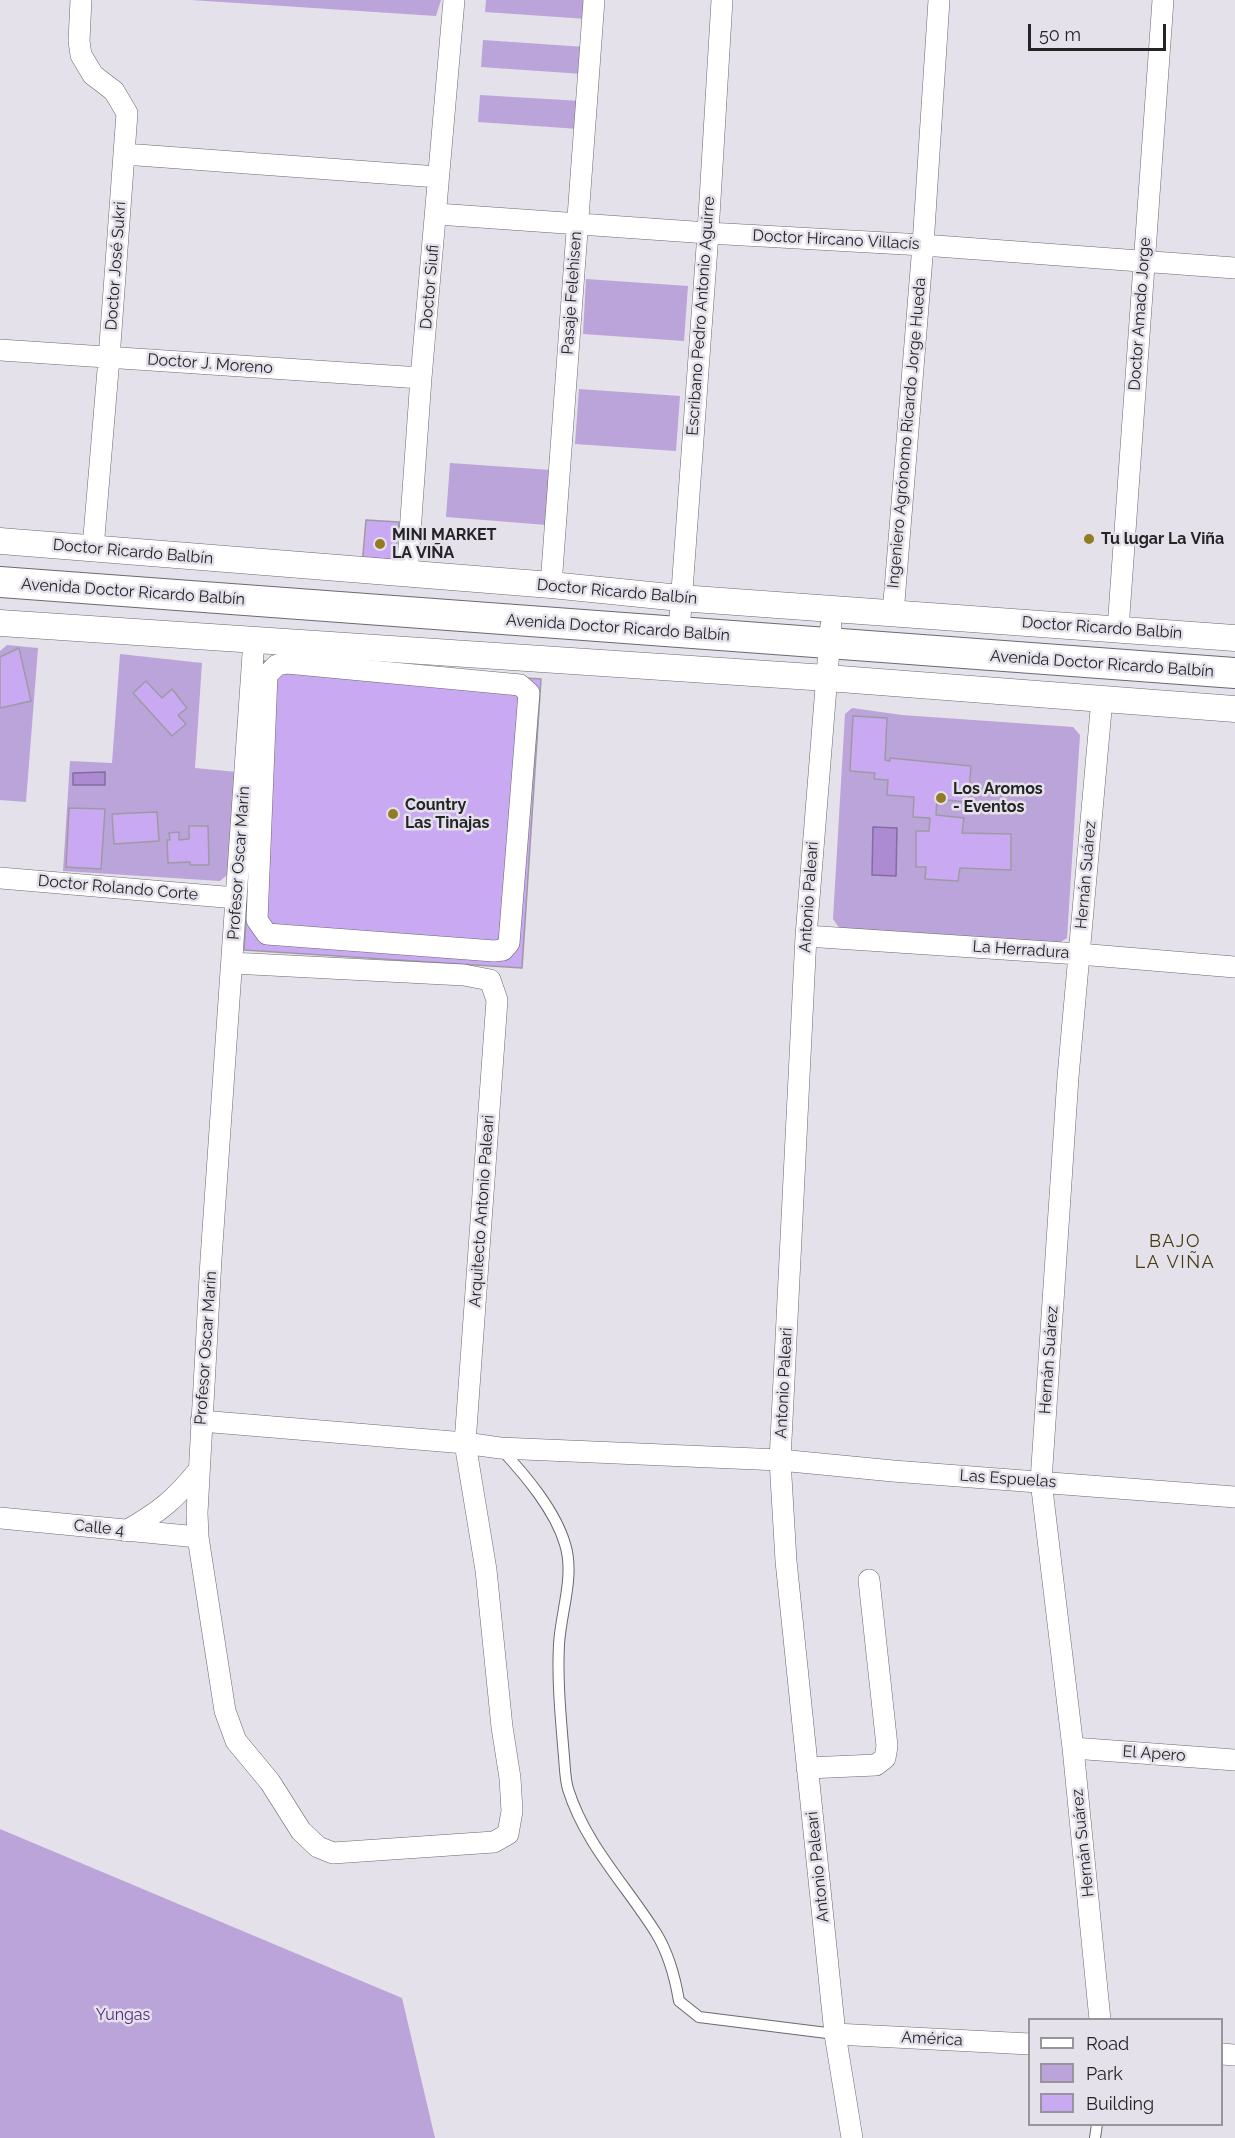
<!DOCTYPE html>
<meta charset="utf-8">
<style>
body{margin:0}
#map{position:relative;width:1235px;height:2138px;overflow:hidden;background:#e4e1ea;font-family:Raleway,sans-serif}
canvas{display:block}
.legend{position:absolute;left:1028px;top:2018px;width:195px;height:108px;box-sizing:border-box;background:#e4e1ea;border:2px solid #97959c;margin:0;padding:8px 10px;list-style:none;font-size:18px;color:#242326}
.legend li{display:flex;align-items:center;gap:12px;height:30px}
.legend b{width:30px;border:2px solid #97959c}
.scale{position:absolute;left:1028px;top:24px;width:138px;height:27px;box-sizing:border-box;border:3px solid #242326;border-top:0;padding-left:8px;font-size:18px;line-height:21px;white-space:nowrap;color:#242326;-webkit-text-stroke:4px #e4e1ea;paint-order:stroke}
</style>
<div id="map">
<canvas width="1235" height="2138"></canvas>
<ul class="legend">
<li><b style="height:8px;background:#fff"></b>Road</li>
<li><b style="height:16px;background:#bba4d9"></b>Park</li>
<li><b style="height:16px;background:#caa9f3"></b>Building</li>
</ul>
<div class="scale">50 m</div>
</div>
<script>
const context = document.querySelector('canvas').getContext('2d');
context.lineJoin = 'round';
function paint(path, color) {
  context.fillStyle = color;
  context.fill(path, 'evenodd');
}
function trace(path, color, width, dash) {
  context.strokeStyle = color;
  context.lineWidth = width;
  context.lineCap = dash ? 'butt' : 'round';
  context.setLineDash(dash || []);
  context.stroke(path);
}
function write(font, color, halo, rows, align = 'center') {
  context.font = font + ' Raleway,sans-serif';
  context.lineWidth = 5;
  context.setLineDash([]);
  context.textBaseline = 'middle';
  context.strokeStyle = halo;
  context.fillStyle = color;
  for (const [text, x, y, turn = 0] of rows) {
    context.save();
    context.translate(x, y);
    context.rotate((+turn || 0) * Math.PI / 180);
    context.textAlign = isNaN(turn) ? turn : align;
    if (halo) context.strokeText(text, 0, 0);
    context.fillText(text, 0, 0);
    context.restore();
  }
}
const green = new Path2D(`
 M191 0H441L436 16Z
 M486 0H589L587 19 485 12Z
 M483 40 585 47 583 74 481 67Z
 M480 95 581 101 579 129 478 122Z
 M586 279 688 286 684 341 583 334Z
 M579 389 680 396 676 451 575 444Z
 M450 463 551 470 547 525 446 517Z
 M7 645 38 648 26 802 0 800V651Z
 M120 654 202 663 195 768 237 772 228 874 220 881 63 871 70 761 112 763Z
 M852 708 902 715 1073 727 1080 735 1067 938 1056 945 840 929 833 919 845 714Z
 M0 1829 402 1998 435 2138H0Z`);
const water = new Path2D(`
 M105 772V785H73V773Z
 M873 827 897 828 896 876 872 875Z`);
const building = new Path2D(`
 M366 520 399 522 394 567 362 566Z
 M19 648 31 701 0 708V657Z
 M264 661 541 679 522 968 244 950Z
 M146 681 162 698 172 689 187 708 178 715 186 724 172 736 133 693Z
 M853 716 887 718 885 760 890 761V758L971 766 968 802 937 799 936 815 964 818 962 833 1011 834V870L960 868 958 881 925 879 926 867H916V831H929L930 818 913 817 914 797 887 795 888 780 874 779 875 773 850 771Z
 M69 808 105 809 101 869 66 867Z
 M157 812 159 841 114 844 112 814Z
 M189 826H208L209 865H190V862L168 863 167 840H170L169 833 179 832V840L189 839Z`);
const service = new Path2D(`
 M502 1450C525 1475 555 1510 565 1544 575 1576 561 1611 559 1644 557 1681 561 1720 564 1757 565 1768 565 1779 568 1789 585 1844 626 1885 656 1933 669 1954 675 1977 679 2001L699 2017 835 2034
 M1095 2138 1097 2124`);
const minor = new Path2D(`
 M81 0 79 41 81 55 93 75 114 91 127 113 109 358 93 548
 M124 154 438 177
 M437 214 708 233 923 245 1235 268
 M0 350 421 378
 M407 575 421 378 454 0
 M551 585 594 0
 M893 614 923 245 939 0
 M831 625 806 936 780 1460 786 1561 835 2034 852 2138
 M1118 629 1163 0
 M679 632 708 233 722 0
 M287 663 520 685 529 693 509 943 503 950 494 951 267 934 257 920 267 675 277 665Z
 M0 878 236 898
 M806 936 1079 954 1235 967
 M232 963 464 975 490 980 497 1000 465 1443 486 1570 502 1727 510 1778 512 1811 508 1834 494 1842 333 1853 318 1847 301 1831 270 1782 236 1741 225 1711 198 1537 197 1513 211 1259 254 640
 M201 1421 465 1443 500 1448 780 1460 893 1471 1235 1497
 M0 1518 198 1537
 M126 1531C161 1511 174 1500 199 1470
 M1073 1748 1235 1760
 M807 1768 876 1765 885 1758 887 1746 869 1580
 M1100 2020 1073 1748 1041 1481 1068 1077 1102 699
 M835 2034 1030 2044
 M1222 2054 1235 2055`);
const tertiary = new Path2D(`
 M0 541 551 585 680 598 1235 638
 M0 623 827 678 1235 709`);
const secondary = new Path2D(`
 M0 582 1235 673`);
const markers = [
 [1089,539,6,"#927c23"],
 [380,544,6,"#927c23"],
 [941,798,6,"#927c23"],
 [393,814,6,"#927c23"]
];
const streetNames = [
 ["Doctor Hircano Villacís",836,240,3],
 ["Doctor José Sukri",116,266,-86],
 ["Doctor Siufi",430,287,-85],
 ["Pasaje Felehisen",572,293,-86],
 ["Doctor Amado Jorge",1140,314,-86],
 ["Escribano Pedro Antonio Aguirre",701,316,-86],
 ["Doctor J. Moreno",210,364,4],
 ["Ingeniero Agrónomo Ricardo Jorge Hueda",907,433,-85],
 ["Doctor Ricardo Balbín",133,552,5],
 ["Avenida Doctor Ricardo Balbín",133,592,4],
 ["Doctor Ricardo Balbín",617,592,5],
 ["Avenida Doctor Ricardo Balbín",618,628,4],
 ["Doctor Ricardo Balbín",1102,628,4],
 ["Avenida Doctor Ricardo Balbín",1102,664,4],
 ["Profesor Oscar Marín",239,863,-86],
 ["Hernán Suárez",1086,875,-85],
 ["Doctor Rolando Corte",118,888,5],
 ["Antonio Paleari",809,897,-86],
 ["La Herradura",1021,950,4],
 ["Arquitecto Antonio Paleari",482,1211,-86],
 ["Profesor Oscar Marín",206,1348,-86],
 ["Hernán Suárez",1049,1360,-86],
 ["Antonio Paleari",784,1383,-87],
 ["Las Espuelas",1008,1479,4],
 ["Calle 4",99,1528,6],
 ["El Apero",1154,1754,4],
 ["Hernán Suárez",1083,1843,-96],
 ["Antonio Paleari",818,1867,-96],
 ["América",932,2039,3]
];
const poiNames = [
 ["MINI MARKET",392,535],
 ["LA VIÑA",392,553],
 ["Tu lugar La Viña",1101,539],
 ["Los Aromos",953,789],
 ["- Eventos",953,807],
 ["Country",405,805],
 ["Las Tinajas",405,823]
];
const parkNames = [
 ["Yungas",123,2015]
];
const neighbourhoodNames = [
 ["BAJO",1175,1242],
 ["LA VIÑA",1175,1263]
];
paint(green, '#bba4d9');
paint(water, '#ac8bd3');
trace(water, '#836c9f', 1.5);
paint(building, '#caa9f3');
trace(building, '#9e9aa3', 1.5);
trace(service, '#6b6870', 12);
trace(minor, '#6b6870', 22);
trace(tertiary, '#6b6870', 27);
trace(secondary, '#6b6870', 32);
trace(service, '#fff', 10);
trace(minor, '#fff', 21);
trace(tertiary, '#fff', 26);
trace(secondary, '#fff', 30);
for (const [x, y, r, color] of markers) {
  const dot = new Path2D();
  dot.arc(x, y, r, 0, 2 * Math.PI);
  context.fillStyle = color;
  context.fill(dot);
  trace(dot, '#e4e1ea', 2);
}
write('16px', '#242326', '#e4e1ea', streetNames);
write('bold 16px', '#242326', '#e4e1ea', poiNames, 'left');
write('16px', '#54287d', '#e4e1ea', parkNames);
context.letterSpacing = '1.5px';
write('18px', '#463b12', '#e4e1ea', neighbourhoodNames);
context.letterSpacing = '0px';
</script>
